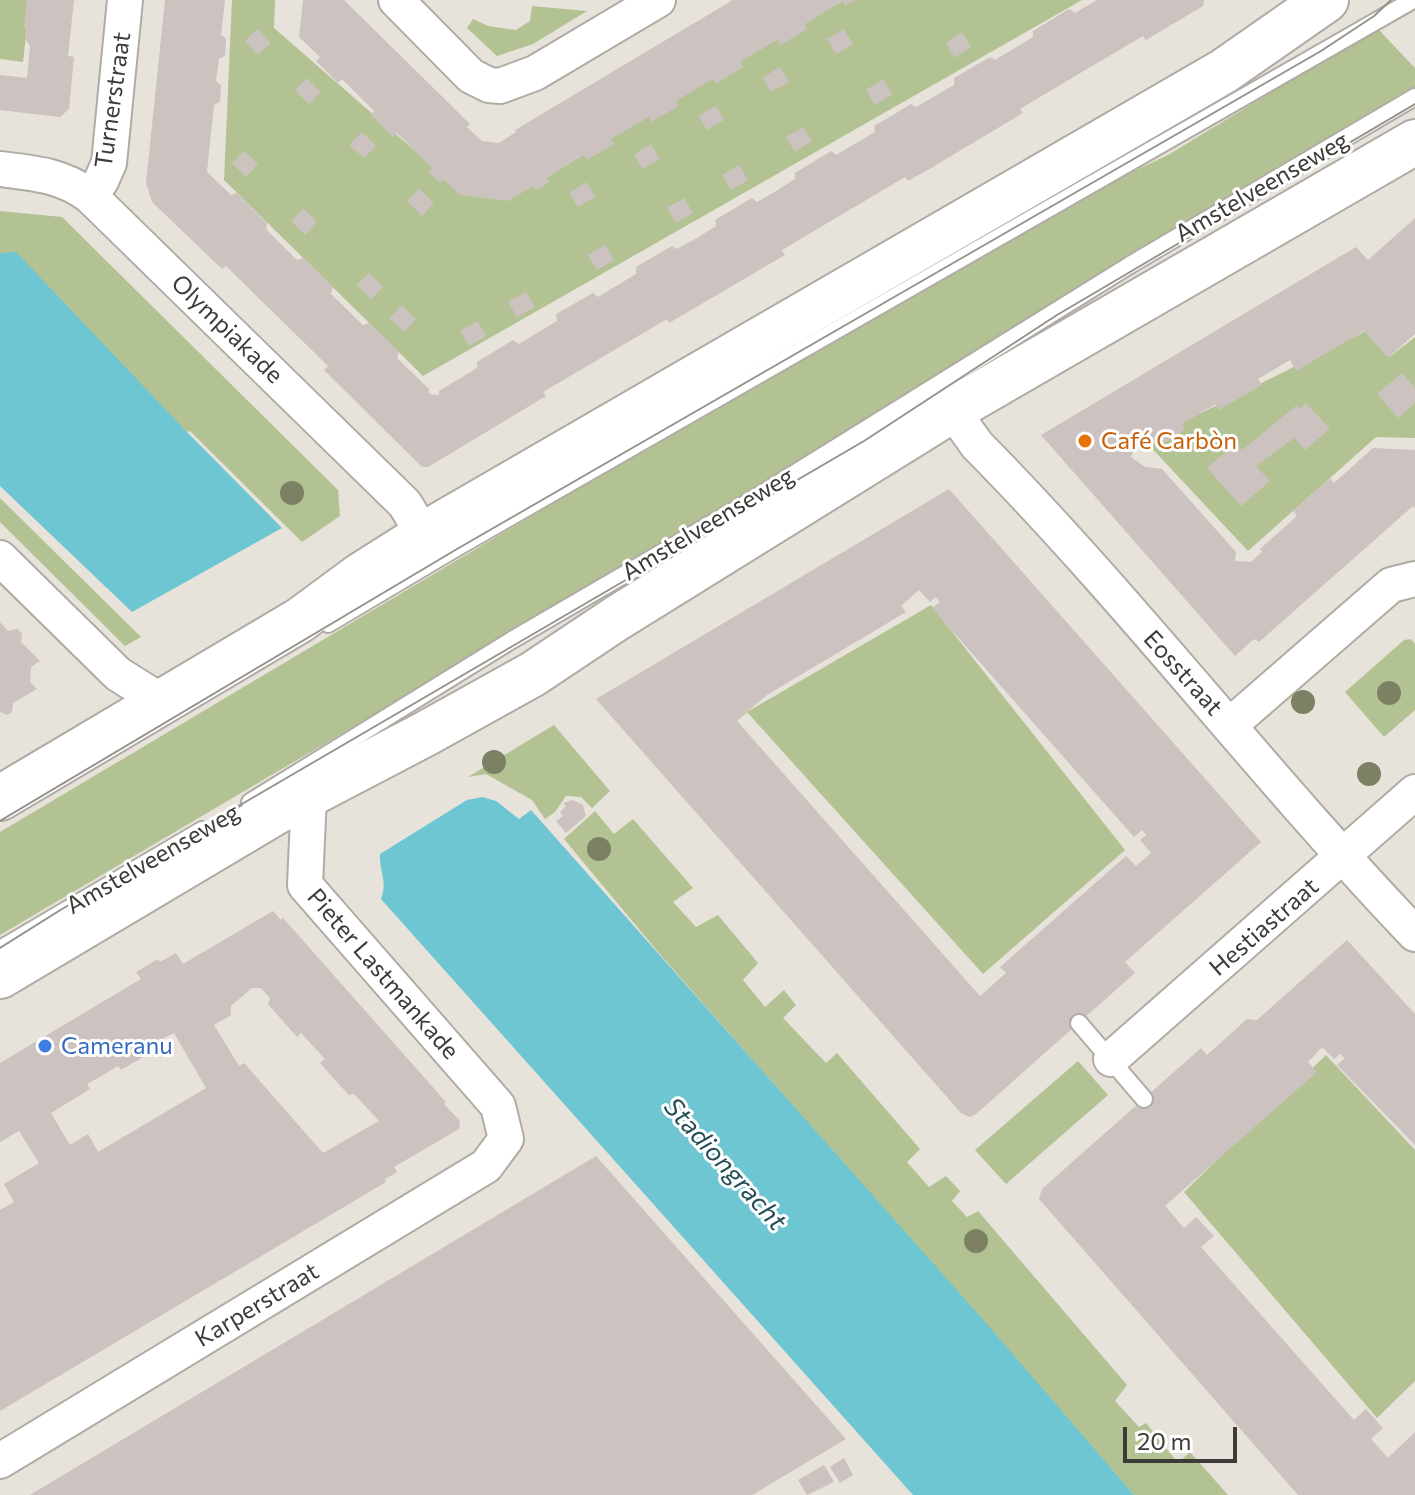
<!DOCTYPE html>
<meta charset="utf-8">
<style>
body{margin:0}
#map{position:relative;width:1415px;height:1495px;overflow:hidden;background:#e7e2da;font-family:Commissioner,sans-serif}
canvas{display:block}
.scale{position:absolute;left:1123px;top:1427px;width:114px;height:36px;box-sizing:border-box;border:4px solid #3d3b38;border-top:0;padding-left:10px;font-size:24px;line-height:28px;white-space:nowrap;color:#3d3b38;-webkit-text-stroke:6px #fff;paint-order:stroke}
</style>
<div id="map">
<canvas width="1415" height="1495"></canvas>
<div class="scale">20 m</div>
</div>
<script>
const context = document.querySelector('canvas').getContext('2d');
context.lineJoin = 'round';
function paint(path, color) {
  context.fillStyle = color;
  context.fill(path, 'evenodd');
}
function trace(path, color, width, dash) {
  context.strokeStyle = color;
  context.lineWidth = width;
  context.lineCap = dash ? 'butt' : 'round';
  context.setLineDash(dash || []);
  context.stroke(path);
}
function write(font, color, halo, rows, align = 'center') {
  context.font = font + ' Commissioner,sans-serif';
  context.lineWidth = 6;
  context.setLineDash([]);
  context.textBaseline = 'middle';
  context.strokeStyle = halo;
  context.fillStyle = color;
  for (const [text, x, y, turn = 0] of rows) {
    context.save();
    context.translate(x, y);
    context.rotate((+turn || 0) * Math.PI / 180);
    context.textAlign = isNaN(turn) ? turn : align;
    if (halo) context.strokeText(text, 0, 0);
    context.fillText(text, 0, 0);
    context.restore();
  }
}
const green = new Path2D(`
 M0 0H30L23 62 0 59Z
 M232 0H275L274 28 460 190 832 0H1082L423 376 224 180Z
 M532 6 587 11 533 44 497 56 467 28 473 19 488 26 516 30 530 21Z
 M1377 28 1415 68V88L801 463 0 935V832L738 393 1081 196 1168 155Z
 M0 211 62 217 338 490 340 516 302 542 190 431 187 432 8 253H0Z
 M1366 331 1391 356 1415 337V438L1376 437 1248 551 1145 441Z
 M0 498 141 637 125 646 0 522Z
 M931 605 1125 850 983 974 747 712Z
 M1411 639 1415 644V710L1384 737 1345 692 1404 640Z
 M554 725 610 791 592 808 581 797 566 796 555 812 545 819 532 800 486 774 468 777Z
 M595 811 614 834 633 819 693 888 673 902 696 927 718 915 758 963 743 980 765 1007 784 990 796 1005 783 1018 826 1063 837 1053 920 1149 907 1162 929 1187 946 1176 960 1191 952 1201 967 1217 978 1211 1127 1385 1115 1401 1139 1427 1146 1423 1178 1463 1190 1452 1228 1495H1134L658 952 564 839Z
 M1326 1055 1415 1150V1381L1377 1418 1184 1192Z
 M1078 1061 1108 1095 1006 1184 975 1150Z`);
const water = new Path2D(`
 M16 252 187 432 282 528 132 612 0 486V253Z
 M482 797 496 801 519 819 531 810 986 1323 1134 1495H913L381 899C388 882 379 871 380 854L467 800Z`);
const building = new Path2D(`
 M27 0H74L68 56 74 57 69 109 60 117 0 110V75L27 78 30 46 26 40 27 29 24 28Z
 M165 0H225L221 35 226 39 225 56 219 59 216 81 221 85 220 102 214 105 207 172 231 195 237 193 267 223 266 229 297 260 303 258 333 287 331 294 363 325 369 323 384 337 399 352 397 358 429 389V394L439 395V391L477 368V362L513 340 519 344 557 321 556 314 593 293 598 297 636 274V267L672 246 677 249 697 238 716 226 715 220 752 198 757 202 776 191 795 179V173L831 151 836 155 875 132 874 126 893 115 911 104 916 107 954 85V78L990 57 995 60 1033 37V31L1069 9 1075 13 1097 0H1204L1203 6 1146 40 1143 36 1082 72 1020 109 1023 113 926 171 908 181 905 177 782 250 785 255 669 323 667 319 543 392 546 396 428 467H422L324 370 328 366 226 266 222 269 152 202 146 183Z
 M303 0H344L470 124 467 127 482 141 499 143 516 132 515 130 733 0H856L845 6 843 1 823 13 805 24 807 29 781 45 777 40 740 62 743 67 716 84 713 79 676 101 679 106 651 122 649 117 611 139 614 144 587 160 584 155 546 178 550 182 536 190 533 186 508 201 460 195 443 179 440 183 428 172 432 168 397 133 393 137 371 115 374 111 342 79 338 83 316 61 320 57 299 37Z
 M257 29 271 43 258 55 245 41Z
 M844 29 853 44 836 54 827 39Z
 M962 32 971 47 954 58 946 43Z
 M780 67 789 82 771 92 763 77Z
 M307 78 321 92 309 104 295 90Z
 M883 79 892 94 875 105 866 90Z
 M716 106 724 120 707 130 698 116Z
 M803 127 812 141 795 152 786 137Z
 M362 132 376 146 364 158 349 145Z
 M651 144 660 159 642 169 634 154Z
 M244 151 258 164 246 177 232 163Z
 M739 165 748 180 731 190 722 175Z
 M587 182 595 197 578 207 569 193Z
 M419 189 434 203 422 216 407 201Z
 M684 198 693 213 676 223 667 208Z
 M303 208 317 222 305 235 291 221Z
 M1415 218V334L1388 358 1364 331 1296 371 1290 360 1258 379 1262 385 1219 410 1216 404 1182 424 1185 430 1164 443 1160 437 1143 447 1136 445 1131 457 1145 467 1162 469 1236 552 1235 561 1251 562 1262 552 1260 549 1297 516 1293 511 1330 478 1334 483 1373 448 1415 450V508L1413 506 1259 642 1254 639 1235 656 1041 435 1356 247 1368 260Z
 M605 245 614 260 597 270 588 255Z
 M369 273 383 287 371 299 357 285Z
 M526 292 535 307 517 317 508 302Z
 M402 305 416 319 404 332 389 318Z
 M477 321 486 336 469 346 460 331Z
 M1402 373 1415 388V403L1398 418 1377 394Z
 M1306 403 1330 429 1305 450 1294 438 1256 466 1270 481 1241 506 1207 468 1236 443 1242 450 1297 405 1300 409Z
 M949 489 1261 842 1125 962 1135 973 976 1114 970 1117 961 1113 596 699ZM919 590 930 602 936 597 940 602 932 608 1134 837 1142 830 1146 835 1140 840 1151 853 1136 866 1126 856 1000 967 1006 973 980 996 737 721 767 695 906 612 901 606Z
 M0 622 8 631 17 629 22 633 21 642 40 661 31 667 30 682 37 689 13 703 12 712 7 715 0 712Z
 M573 800 583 805 586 816 566 833 556 821 563 816 560 812 566 806 563 803Z
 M273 911 281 920 283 918 446 1102 444 1104 460 1121 459 1129 394 1167 397 1172 385 1179 386 1182 0 1411V1210L14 1202 4 1184 39 1163 19 1131 0 1142V1063L141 979 136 972 158 959 160 962 176 953 183 964ZM252 988H261L270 998 268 1004 282 1020 297 1037 301 1033 325 1059 320 1063 334 1079 349 1095 354 1094 379 1121 323 1153 244 1063 239 1066 214 1025 231 1015V1006ZM174 1033 206 1088 98 1152 88 1134 70 1145 51 1113 90 1089 87 1084 103 1075 118 1066 121 1070 161 1047 157 1042Z
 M1347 940 1415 1014V1145L1337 1065 1345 1058 1340 1054 1334 1059 1322 1047 1308 1062 1317 1072 1165 1206 1184 1228 1196 1217 1214 1236 1201 1247 1354 1420 1366 1409 1383 1428 1371 1439 1388 1458 1415 1432V1495H1298L1039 1199 1042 1189 1201 1048 1207 1055 1247 1019 1257 1020Z
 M596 1156 846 1439 752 1495H30Z
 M844 1458 853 1475 840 1483 830 1467Z
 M824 1465 834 1482 807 1495 798 1480Z`);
const service = new Path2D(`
 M328 624 456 548 1413 0
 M250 802 512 640 742 506 1130 265 1415 97
 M0 949 202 830
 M1079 1023 1144 1099`);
const minor = new Path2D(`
 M396 0 471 76 489 85 500 86 535 73 658 0
 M0 169C34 173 62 175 90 196L405 504 424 536
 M90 196 101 181 109 163 125 0
 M952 410 977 445C1131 601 1264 776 1415 934
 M0 558 118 674 161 701
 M1230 725 1391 585 1415 579
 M1111 1059 1415 792
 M0 1461 486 1166 506 1139 498 1106 305 885 309 795`);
const secondary = new Path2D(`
 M0 798 300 620 361 575 440 525 1224 71 1326 0
 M0 976 274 813 425 734 533 674 617 618 952 410 1415 142`);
const tram = new Path2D(`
 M0 821 457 549 1321 51 1374 16 1391 0
 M0 948 62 909 864 441 1057 315 1415 104`);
const trees = [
 [292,493],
 [1389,693],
 [1303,702],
 [494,762],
 [1369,774],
 [599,849],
 [976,1241]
];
const markers = [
 [1085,441,8,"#e8710a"],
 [45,1046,8,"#3f7fe0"]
];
const streetNames = [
 ["Turnerstraat",113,100,-82],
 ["Amstelveenseweg",1262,187,-30],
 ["Olympiakade",227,329,44],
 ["Amstelveenseweg",708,524,-31],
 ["Eosstraat",1183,673,48],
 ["Amstelveenseweg",153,859,-30],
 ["Hestiastraat",1264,927,-41],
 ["Pieter Lastmankade",383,974,49],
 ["Karperstraat",257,1305,-31]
];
const foodNames = [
 ["Café Carbòn",1101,441]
];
const shopNames = [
 ["Cameranu",61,1046]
];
const waterNames = [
 ["Stadiongracht",725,1164,48]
];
paint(green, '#b3c292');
paint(water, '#6ec6d3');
paint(building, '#ccc2bf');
trace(service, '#b0aba4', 20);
trace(minor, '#b0aba4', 38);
trace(secondary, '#b0aba4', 48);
trace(service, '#fff', 16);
trace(minor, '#fff', 34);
trace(secondary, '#fff', 44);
trace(tram, '#95928c', 2);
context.fillStyle = '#7d8163';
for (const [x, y] of trees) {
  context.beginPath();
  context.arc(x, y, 12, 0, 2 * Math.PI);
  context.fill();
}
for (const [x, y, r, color] of markers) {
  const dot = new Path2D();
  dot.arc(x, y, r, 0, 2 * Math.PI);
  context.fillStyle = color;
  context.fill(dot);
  trace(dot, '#fff', 3);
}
write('24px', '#3d3b38', '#fff', streetNames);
write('24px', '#c56008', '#fff', foodNames, 'left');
write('24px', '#366cbe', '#fff', shopNames, 'left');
write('italic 26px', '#254e54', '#fff', waterNames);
</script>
